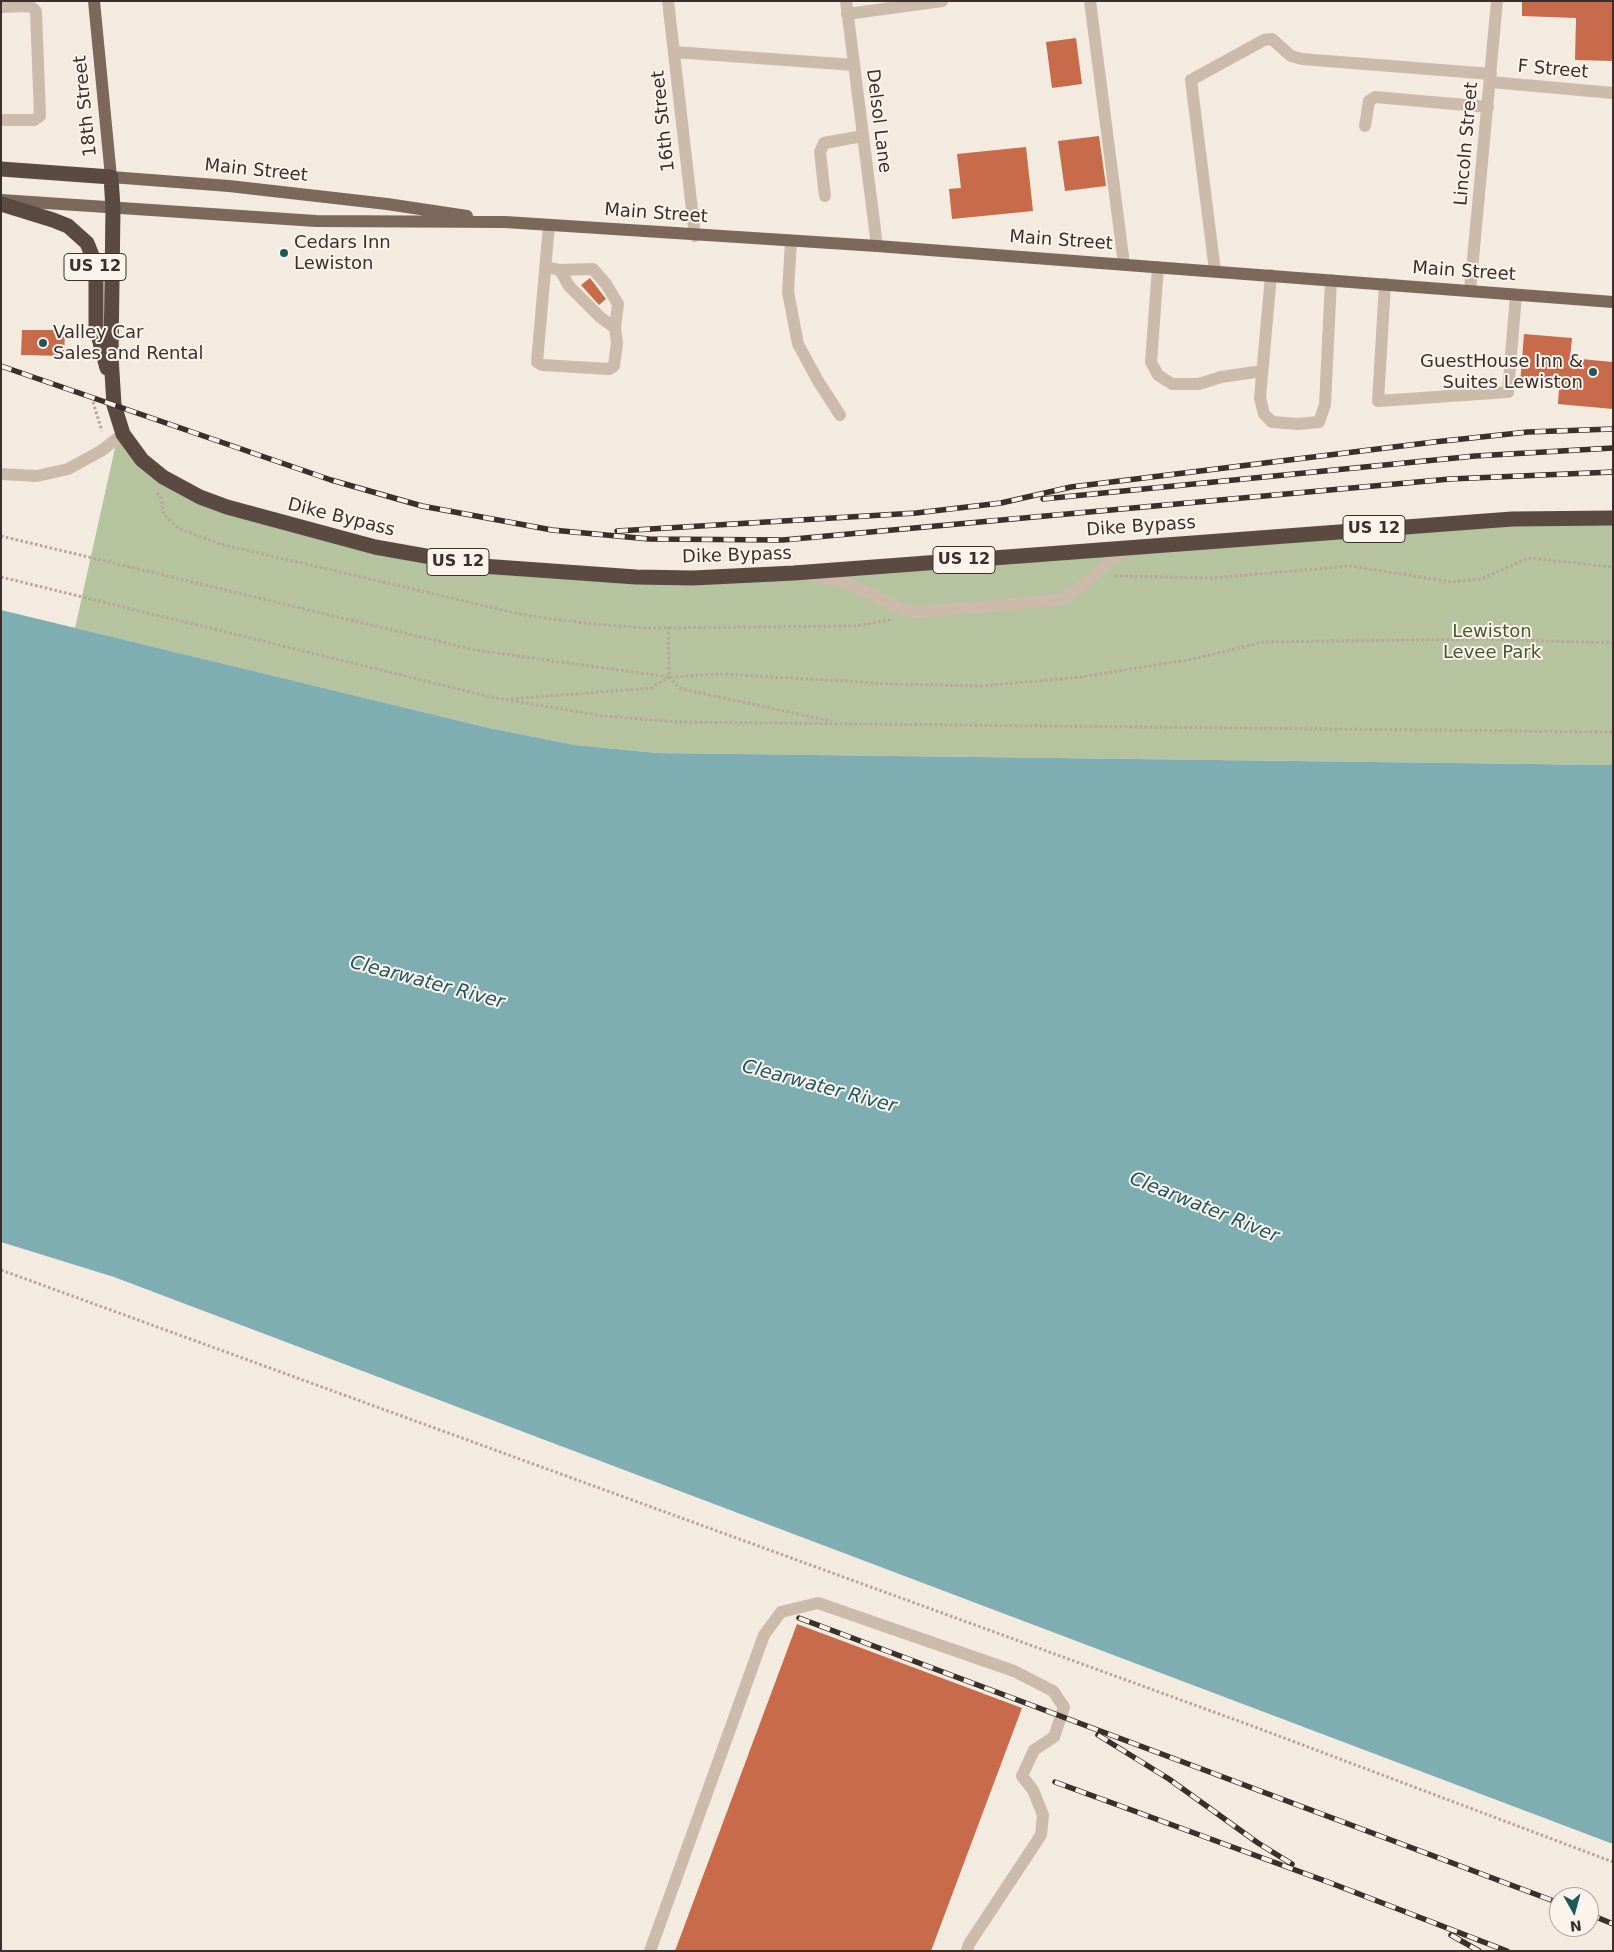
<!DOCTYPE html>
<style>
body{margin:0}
#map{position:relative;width:1614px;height:1952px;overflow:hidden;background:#f3eae0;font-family:"DejaVu Sans",sans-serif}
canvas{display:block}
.frame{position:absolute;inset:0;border:2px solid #3a2f2a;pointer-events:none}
.north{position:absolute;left:1549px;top:1887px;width:50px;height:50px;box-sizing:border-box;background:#fbf4ed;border:1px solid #aea59f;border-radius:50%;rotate:173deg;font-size:14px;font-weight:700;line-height:20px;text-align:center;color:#3a2f2a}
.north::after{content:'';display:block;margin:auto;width:18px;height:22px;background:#1f575c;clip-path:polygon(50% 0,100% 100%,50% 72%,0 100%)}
</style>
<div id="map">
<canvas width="1614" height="1952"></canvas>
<div class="frame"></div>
<div class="north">N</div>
</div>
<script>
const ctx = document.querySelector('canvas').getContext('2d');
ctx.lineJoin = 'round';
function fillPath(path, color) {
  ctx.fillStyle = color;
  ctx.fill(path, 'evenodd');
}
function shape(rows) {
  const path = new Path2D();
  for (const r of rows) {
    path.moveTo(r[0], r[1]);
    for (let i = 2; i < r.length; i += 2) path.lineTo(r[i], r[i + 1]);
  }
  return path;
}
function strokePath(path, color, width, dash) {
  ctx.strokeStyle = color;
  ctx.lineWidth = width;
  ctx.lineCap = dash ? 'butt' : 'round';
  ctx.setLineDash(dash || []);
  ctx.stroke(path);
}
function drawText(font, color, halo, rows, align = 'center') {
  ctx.font = font + ' "DejaVu Sans",sans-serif';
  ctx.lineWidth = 4;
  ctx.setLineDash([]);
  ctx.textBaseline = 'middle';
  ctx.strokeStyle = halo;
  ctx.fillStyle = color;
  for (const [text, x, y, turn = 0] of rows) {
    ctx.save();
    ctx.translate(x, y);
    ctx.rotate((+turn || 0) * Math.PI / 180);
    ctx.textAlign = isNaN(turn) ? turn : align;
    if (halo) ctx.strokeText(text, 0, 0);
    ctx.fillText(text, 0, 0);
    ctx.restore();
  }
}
const green = shape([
 [117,439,200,497,375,547,636,577,1613,518,1613,765,657,753,575,745,489,728,75,628]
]);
const water = shape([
 [1,610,489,728,575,745,657,753,1613,765,1613,1844,114,1277,1,1242]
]);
const building = shape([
 [1522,1,1613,1,1613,61,1575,60,1576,18,1522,16],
 [1076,38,1082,84,1052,88,1046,42],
 [1099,136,1106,186,1065,191,1058,141],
 [1026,147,1033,211,952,219,949,189,961,188,957,154],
 [590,278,606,299,599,305,581,285],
 [22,330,65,330,64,356,21,355],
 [1524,334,1572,338,1570,358,1613,362,1613,409,1558,404,1559,389,1520,385],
 [797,1624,1022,1708,931,1951,675,1951]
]);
const path = shape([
 [93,402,102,431],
 [157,493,161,498,164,515,180,529,220,544,524,615,592,624,646,628,855,626,890,620],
 [1,536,475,650,669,677,724,674,893,684,981,686,1081,677,1193,659,1264,642,1487,639,1613,643],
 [1115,576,1212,578,1351,566,1452,582,1481,579,1528,558,1613,567],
 [1,577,491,697,603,716,677,722,1613,732],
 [668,627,669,677,681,689,831,721],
 [511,699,651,688,669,677],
 [1,1270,1255,1727,1613,1862]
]);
const minor = shape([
 [668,1,695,236],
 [846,1,877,246],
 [898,1,898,7,942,1],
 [1090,1,1124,264],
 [1,7,30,6,36,11,40,116,34,120,1,120],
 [847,14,898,7],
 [674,52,854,65],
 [1491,82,1613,93],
 [1365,126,1369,101,1375,97,1488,107],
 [825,196,820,152,824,143,863,136],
 [791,241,788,292,798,344,818,381,840,415],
 [546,267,560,270,593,269,606,284,618,304,615,328,617,343,614,366,609,369,542,365,537,362,549,225],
 [1158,267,1151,362,1158,375,1172,384,1199,384,1221,377,1262,371],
 [560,270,569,286,600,317,615,328],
 [1215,271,1191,80,1264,40,1272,39,1291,56,1302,59,1491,74],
 [1271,275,1260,398,1264,414,1272,422,1298,424,1319,422,1325,405,1331,280],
 [1385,284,1378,401,1508,392,1516,295],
 [1470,291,1497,1],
 [1,474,37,476,68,469,101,451,123,434],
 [811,575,841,581,870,593,902,610,919,612,1060,600,1074,592,1116,556,1130,548],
 [650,1951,764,1635,781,1612,818,1603,1014,1671,1053,1691,1064,1707,1054,1737,1034,1750,1022,1776,1033,1790,1043,1815,1041,1835,969,1944,967,1951]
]);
const major = shape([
 [94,1,111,177,229,186,387,204,467,216],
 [1,200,316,221,505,222,877,246,1613,302]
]);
const highway = shape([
 [1,169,111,177,113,208,111,356,114,405,123,434,142,460,163,477,200,497,227,507,375,547,482,566,636,577,693,578,794,573,1512,519,1613,518],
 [1,204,53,220,68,226,87,243,93,258,96,274,96,327,107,368]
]);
const rail = shape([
 [1,366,331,480,422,506,552,530,649,539,783,540,1450,479,1613,472],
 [1043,499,1475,456,1613,448],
 [617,531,916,513,1001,503,1071,487,1434,442,1528,432,1613,429],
 [799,1618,1559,1903],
 [1098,1735,1169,1779,1258,1843,1292,1864],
 [1055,1782,1328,1882,1507,1951],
 [1589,1914,1613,1924],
 [1451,1935,1479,1951]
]);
const markers = [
 [284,253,5,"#1f575c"],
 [43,343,5,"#1f575c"],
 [1593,372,5,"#1f575c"]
];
const shields = [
 [95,267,62],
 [1374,529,62],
 [964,560,62],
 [458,562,62]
];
const shieldNames = [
 ["US 12",95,267],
 ["US 12",1374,529],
 ["US 12",964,560],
 ["US 12",458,562]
];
const streetNames = [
 ["F Street",1553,70,5],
 ["18th Street",86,106,-96],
 ["16th Street",664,121,-96],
 ["Delsol Lane",878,121,83],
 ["Lincoln Street",1467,144,-85],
 ["Main Street",256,171,6],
 ["Main Street",656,214,4],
 ["Main Street",1061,241,4],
 ["Main Street",1464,272,4],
 ["Dike Bypass",341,518,14],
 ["Dike Bypass",1141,527,-4],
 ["Dike Bypass",737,556,-2]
];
const poiNames = [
 ["Cedars Inn",294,243],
 ["Lewiston",294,264],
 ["Valley Car",53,333],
 ["Sales and Rental",53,354],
 ["GuestHouse Inn &",1583,362,"right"],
 ["Suites Lewiston",1583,383,"right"]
];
const parkNames = [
 ["Lewiston",1492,632],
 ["Levee Park",1492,653]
];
const waterNames = [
 ["Clearwater River",427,983,15],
 ["Clearwater River",819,1087,15],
 ["Clearwater River",1204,1208,22]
];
fillPath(green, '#b6c39f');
fillPath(water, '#7eaeb1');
fillPath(building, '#c76b4b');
strokePath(path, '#b8a595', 3, [2.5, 2.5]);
strokePath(minor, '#ccbbab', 12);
strokePath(major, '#7c675b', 12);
strokePath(highway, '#5b4a41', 15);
strokePath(rail, '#3a2f2a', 5.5);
strokePath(rail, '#fbf4ed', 4, [11]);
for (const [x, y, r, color] of markers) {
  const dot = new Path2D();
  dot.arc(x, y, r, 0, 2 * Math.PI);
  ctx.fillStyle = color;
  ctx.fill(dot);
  strokePath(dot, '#fbf4ed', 2);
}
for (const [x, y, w] of shields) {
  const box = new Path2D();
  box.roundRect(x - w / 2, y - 13.5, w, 27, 4);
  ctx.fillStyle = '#fbf4ed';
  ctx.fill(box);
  strokePath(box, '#3a2f2a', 1);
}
drawText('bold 16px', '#3a2f2a', null, shieldNames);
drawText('18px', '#3a2f2a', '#fbf4ed', streetNames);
drawText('18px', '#3a2f2a', '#fbf4ed', poiNames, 'left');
drawText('18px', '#48582e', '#fbf4ed', parkNames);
drawText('italic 19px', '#1f575c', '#fbf4ed', waterNames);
</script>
